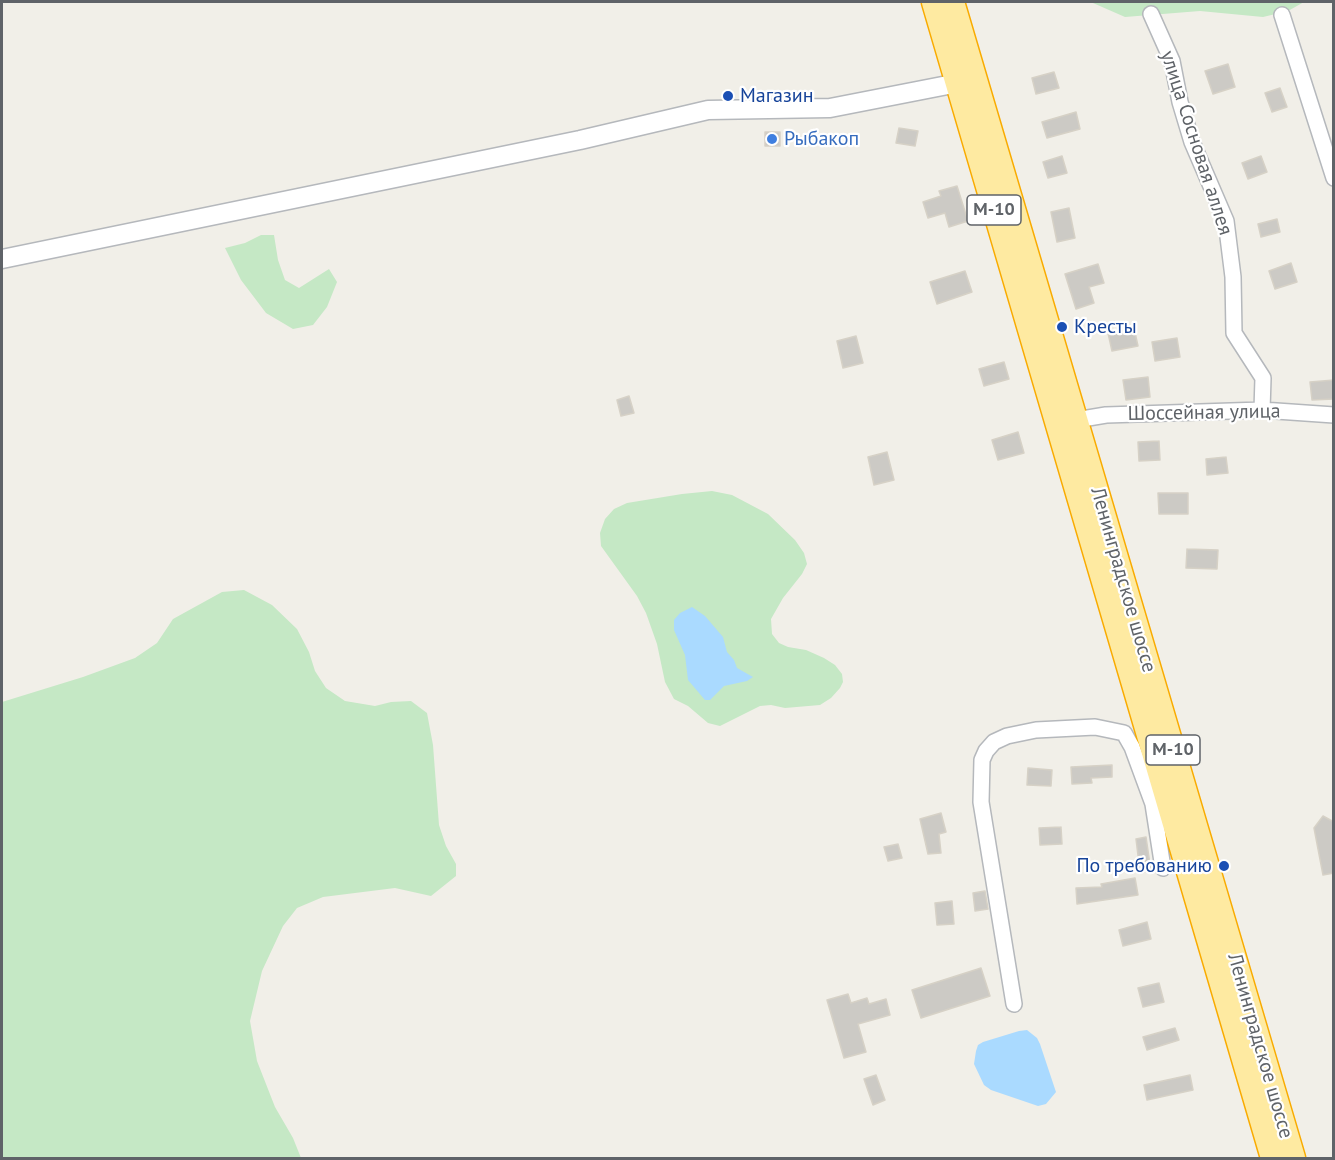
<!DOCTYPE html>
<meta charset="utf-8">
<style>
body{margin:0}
#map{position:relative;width:1335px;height:1160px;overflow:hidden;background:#f1efe8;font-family:"PT Sans",sans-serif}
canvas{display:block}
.frame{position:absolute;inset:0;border:3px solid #5f6368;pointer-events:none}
</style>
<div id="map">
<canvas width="1335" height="1160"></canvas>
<div class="frame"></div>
</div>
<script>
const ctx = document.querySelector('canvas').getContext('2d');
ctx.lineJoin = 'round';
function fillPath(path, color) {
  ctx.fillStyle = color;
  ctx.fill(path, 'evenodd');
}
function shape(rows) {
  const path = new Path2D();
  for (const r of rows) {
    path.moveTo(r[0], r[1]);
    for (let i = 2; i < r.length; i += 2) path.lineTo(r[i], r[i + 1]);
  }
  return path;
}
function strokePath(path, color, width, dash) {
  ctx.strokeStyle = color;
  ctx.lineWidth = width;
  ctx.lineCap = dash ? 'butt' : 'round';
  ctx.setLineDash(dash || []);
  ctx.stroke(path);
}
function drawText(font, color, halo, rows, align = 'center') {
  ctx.font = font + ' "PT Sans",sans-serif';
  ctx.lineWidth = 4.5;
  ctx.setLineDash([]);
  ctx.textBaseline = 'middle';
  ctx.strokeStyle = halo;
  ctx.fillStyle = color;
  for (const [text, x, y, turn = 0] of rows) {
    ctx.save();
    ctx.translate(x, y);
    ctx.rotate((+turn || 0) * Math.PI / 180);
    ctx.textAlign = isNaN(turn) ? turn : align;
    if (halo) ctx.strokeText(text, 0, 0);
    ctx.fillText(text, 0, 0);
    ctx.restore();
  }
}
const green = shape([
 [1093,2,1304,2,1288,11,1263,17,1200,11,1125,17,1093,3],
 [261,235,274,235,278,260,285,280,299,288,329,269,337,282,327,307,313,325,293,329,266,313,241,280,225,248,245,243],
 [712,491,732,495,768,514,795,540,804,553,807,564,802,574,783,598,771,619,772,634,779,643,788,647,806,650,824,658,835,665,842,674,843,682,840,688,831,698,820,705,785,708,771,705,760,706,720,726,708,723,688,706,674,699,665,682,657,644,646,613,637,596,601,546,600,533,605,519,614,509,627,503,682,494],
 [244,590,272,605,297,629,309,652,315,671,326,688,345,701,375,706,391,702,411,701,427,713,433,745,439,825,446,846,456,864,456,876,431,896,395,888,323,897,297,908,283,926,262,971,250,1021,257,1061,275,1107,293,1138,301,1158,2,1158,2,702,83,677,135,658,157,643,173,619,222,592]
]);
const water = shape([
 [692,607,705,616,723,637,727,652,734,660,737,668,753,677,747,681,724,686,710,700,705,700,688,680,685,655,674,630,674,620,680,613],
 [1027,1030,1037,1038,1040,1044,1056,1092,1046,1104,1038,1106,991,1090,984,1085,974,1064,976,1051,978,1045,983,1042,1019,1031]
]);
const building = shape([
 [1228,64,1235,87,1213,94,1205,71,1228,64],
 [1054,72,1059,88,1036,94,1032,78,1054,72],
 [1280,88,1287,107,1272,112,1265,93,1280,88],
 [1076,112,1080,129,1047,138,1042,122,1076,112],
 [899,128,918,131,915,146,896,143,899,128],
 [765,132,780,132,780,146,765,146,765,132],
 [1062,156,1067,173,1048,178,1043,162,1062,156],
 [1261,156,1267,172,1248,179,1242,163,1261,156],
 [957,186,968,221,949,227,945,213,928,218,923,202,941,196,939,191,957,186],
 [1069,208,1075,238,1057,242,1051,212,1069,208],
 [1277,219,1280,232,1261,237,1258,224,1277,219],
 [1291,263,1297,282,1275,289,1269,271,1291,263],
 [1098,264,1104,283,1089,287,1094,303,1076,309,1065,274,1098,264],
 [965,271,972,292,937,304,930,282,965,271],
 [1134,328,1138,346,1112,351,1108,333,1134,328],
 [856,336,863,363,843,368,837,341,856,336],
 [1177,338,1180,357,1155,361,1152,342,1177,338],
 [1004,362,1009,379,984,386,979,369,1004,362],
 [1148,377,1150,397,1126,400,1123,380,1148,377],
 [1334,380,1334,399,1312,400,1310,382,1334,380],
 [629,396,634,413,621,416,617,400,629,396],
 [1018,432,1024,453,998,460,992,440,1018,432],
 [1159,441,1160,460,1139,461,1138,442,1159,441],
 [887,452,894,480,874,485,868,457,887,452],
 [1226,457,1228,473,1207,475,1206,459,1226,457],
 [1158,493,1188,493,1188,514,1159,514,1158,493],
 [1187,549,1218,550,1217,569,1186,568,1187,549],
 [1112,765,1112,777,1091,778,1092,783,1072,784,1071,767,1112,765],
 [1028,768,1052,770,1051,786,1027,785,1028,768],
 [941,813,946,832,939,834,941,853,928,854,920,819,941,813],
 [1323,816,1334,822,1334,873,1323,875,1314,828,1323,816],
 [1061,827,1062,844,1040,845,1039,828,1061,827],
 [1146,837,1151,871,1140,872,1136,839,1146,837],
 [898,844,902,858,888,861,884,847,898,844],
 [1135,878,1138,895,1077,904,1076,888,1102,887,1101,884,1135,878],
 [985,891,988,909,975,911,973,893,985,891],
 [952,901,954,924,937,925,935,903,952,901],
 [1147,922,1151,939,1123,946,1119,930,1147,922],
 [981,968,990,996,921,1018,912,990,981,968],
 [1159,983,1164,1002,1143,1007,1138,988,1159,983],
 [848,994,851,1003,867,998,869,1004,886,999,890,1015,858,1024,866,1052,844,1058,827,1000,848,994],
 [1175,1028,1179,1040,1147,1050,1143,1037,1175,1028],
 [876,1075,885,1100,873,1105,864,1079,876,1075],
 [1190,1075,1193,1090,1147,1100,1144,1085,1190,1075]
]);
const minor = shape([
 [1151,14,1172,61,1180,102,1192,142,1226,221,1233,277,1234,333,1263,378,1262,410],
 [1282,15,1334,178],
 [1076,420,1106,415,1262,410,1334,415],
 [1014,1004,981,802,982,760,986,751,994,742,1007,736,1036,730,1095,727,1124,733,1132,747,1153,804,1163,868]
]);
const tertiary = shape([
 [2,259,580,140,708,110,830,108,958,83]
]);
const trunk = shape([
 [934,2,1273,1158],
 [952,2,1293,1158]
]);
const markers = [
 [728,96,6,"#1a4fb4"],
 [772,139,6,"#3f7fe0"],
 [1062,327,6,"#1a4fb4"],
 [1224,866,6,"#1a4fb4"]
];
const shields = [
 [994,210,54],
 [1173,750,54]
];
const shieldNames = [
 ["М-10",994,210],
 ["М-10",1173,750]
];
const transitNames = [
 ["Магазин",740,96],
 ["Кресты",1074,327],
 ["По требованию",1212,866,"right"]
];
const shopNames = [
 ["Рыбакоп",784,139]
];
const streetNames = [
 ["улица Сосновая аллея",1196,143,72],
 ["Шоссейная улица",1204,413,-1],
 ["Ленинградское шоссе",1123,580,74],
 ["Ленинградское шоссе",1260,1046,74]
];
fillPath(green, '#c5e8c5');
fillPath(water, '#aadaff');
fillPath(building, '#cccac5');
strokePath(building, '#d6d1c6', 1.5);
strokePath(minor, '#b5b8bc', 18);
strokePath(tertiary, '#b5b8bc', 21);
strokePath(trunk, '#f9ab00', 27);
strokePath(minor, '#fff', 15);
strokePath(tertiary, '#fff', 18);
strokePath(trunk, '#feeaa1', 24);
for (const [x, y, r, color] of markers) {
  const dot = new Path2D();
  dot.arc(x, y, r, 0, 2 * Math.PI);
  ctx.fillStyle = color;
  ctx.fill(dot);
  strokePath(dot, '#fff', 2);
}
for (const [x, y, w] of shields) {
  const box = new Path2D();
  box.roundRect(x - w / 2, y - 15, w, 30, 4.5);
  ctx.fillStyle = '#fff';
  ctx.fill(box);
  strokePath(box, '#5f6368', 1.5);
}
drawText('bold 18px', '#5f6368', null, shieldNames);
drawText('20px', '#164399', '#fff', transitNames, 'left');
drawText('20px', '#366cbe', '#fff', shopNames, 'left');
drawText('20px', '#5f6368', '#fff', streetNames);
</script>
